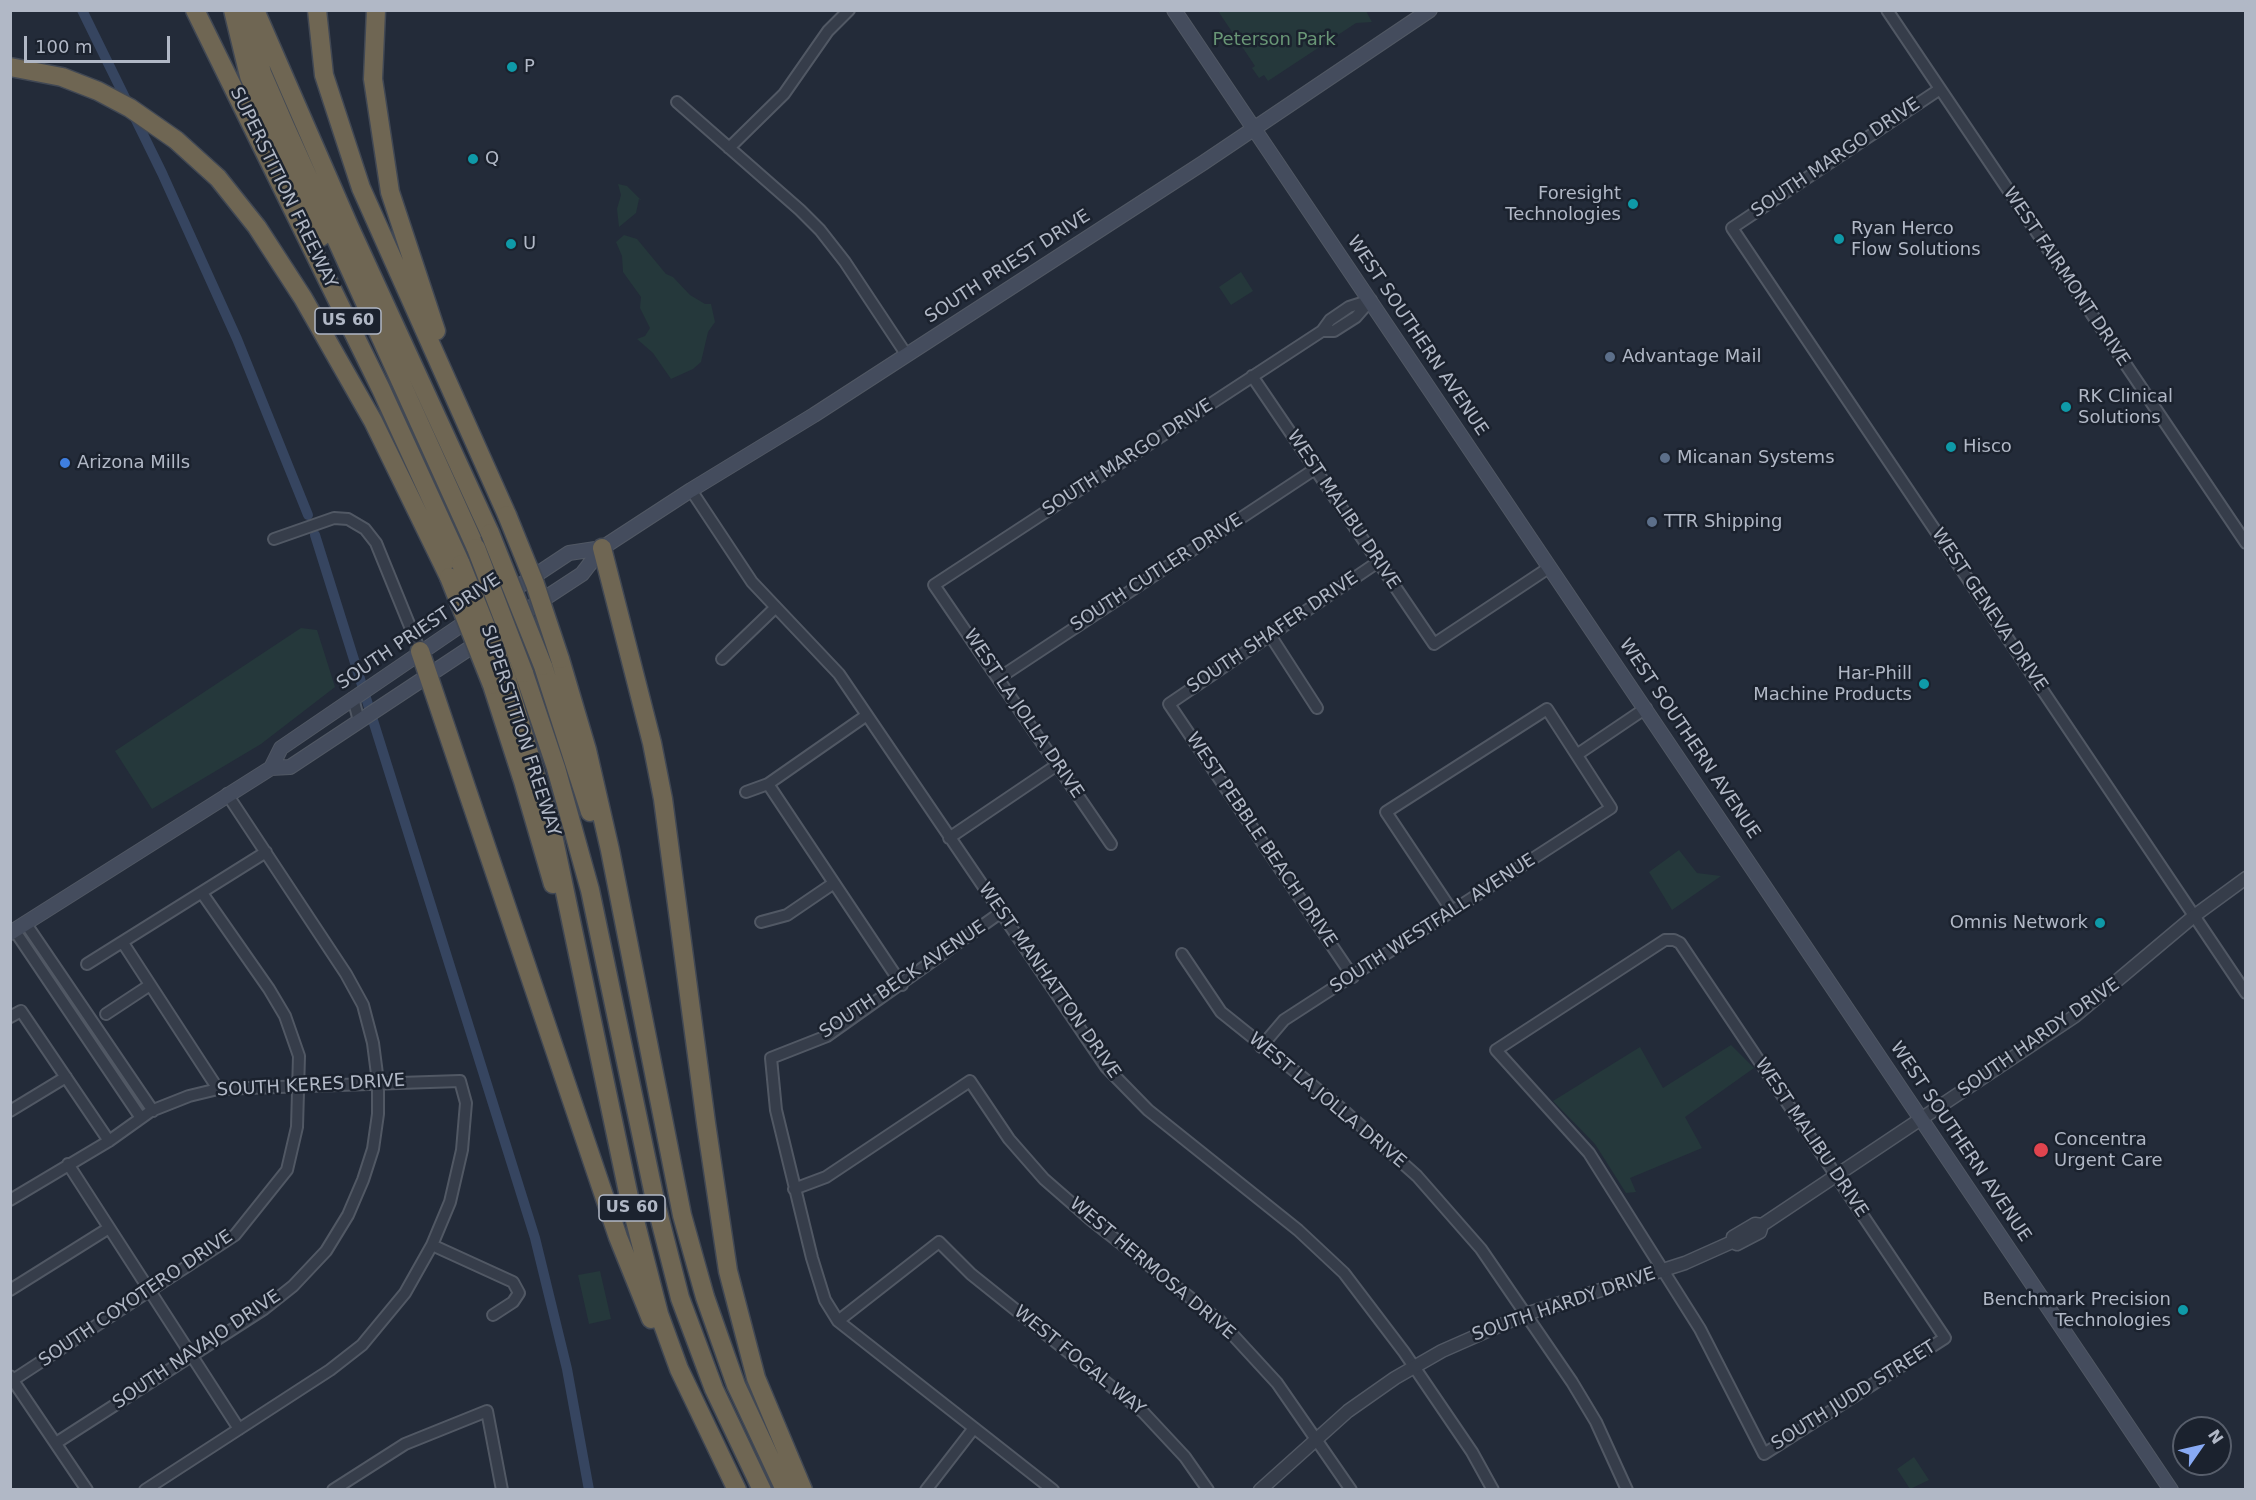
<!DOCTYPE html>
<style>
body{margin:0}
#map{position:relative;width:2256px;height:1500px;overflow:hidden;background:#232b39;font-family:"DejaVu Sans",sans-serif}
canvas{display:block}
.frame{position:absolute;inset:0;border:12px solid #b1b8c6;pointer-events:none}
.north{position:absolute;left:2172px;top:1416px;width:60px;height:60px;box-sizing:border-box;background:#1b222e;border:2px solid #575e6b;border-radius:50%;rotate:56deg;font-size:16px;font-weight:700;line-height:24px;text-align:center;color:#b1b8c6}
.north::after{content:'';display:block;margin:auto;width:21px;height:27px;background:#88aaf4;clip-path:polygon(50% 0,100% 100%,50% 72%,0 100%)}
.scale{position:absolute;left:24px;top:36px;width:146px;height:27px;box-sizing:border-box;border:3px solid #b1b8c6;border-top:0;padding-left:8px;font-size:18px;line-height:21px;white-space:nowrap;color:#b1b8c6;-webkit-text-stroke:4px #1b222e;paint-order:stroke}
</style>
<div id="map">
<canvas width="2256" height="1500"></canvas>
<div class="frame"></div>
<div class="north">N</div>
<div class="scale">100 m</div>
</div>
<script>
const ctx = document.querySelector('canvas').getContext('2d');
ctx.lineJoin = 'round';
function fillPath(path, color) {
  ctx.fillStyle = color;
  ctx.fill(path, 'evenodd');
}
function shape(rows) {
  const path = new Path2D();
  for (const r of rows) {
    path.moveTo(r[0], r[1]);
    for (let i = 2; i < r.length; i += 2) path.lineTo(r[i], r[i + 1]);
  }
  return path;
}
function strokePath(path, color, width, dash) {
  ctx.strokeStyle = color;
  ctx.lineWidth = width;
  ctx.lineCap = dash ? 'butt' : 'round';
  ctx.setLineDash(dash || []);
  ctx.stroke(path);
}
function drawText(font, color, halo, rows, align = 'center') {
  ctx.font = font + ' "DejaVu Sans",sans-serif';
  ctx.lineWidth = 5;
  ctx.setLineDash([]);
  ctx.textBaseline = 'middle';
  ctx.strokeStyle = halo;
  ctx.fillStyle = color;
  for (const [text, x, y, turn = 0] of rows) {
    ctx.save();
    ctx.translate(x, y);
    ctx.rotate((+turn || 0) * Math.PI / 180);
    ctx.textAlign = isNaN(turn) ? turn : align;
    if (halo) ctx.strokeText(text, 0, 0);
    ctx.fillText(text, 0, 0);
    ctx.restore();
  }
}
const green = shape([
 [1218,11,1366,11,1372,22,1356,23,1268,81,1264,75,1259,78,1252,68,1255,66],
 [618,184,627,186,642,201,639,199,636,213,619,227,617,209,621,195],
 [624,235,637,239,666,274,673,277,690,295,705,304,711,304,715,322,708,332,701,362,693,369,671,379,653,353,637,339,645,336,650,328,640,308,641,297,623,272,622,256,616,242],
 [1241,272,1253,291,1231,305,1219,287],
 [301,628,317,630,335,687,261,744,152,809,115,751],
 [1679,850,1697,873,1721,876,1672,910,1649,872],
 [1731,1045,1754,1068,1685,1117,1702,1148,1630,1178,1636,1192,1626,1193,1595,1144,1553,1101,1640,1047,1663,1088],
 [600,1271,611,1319,589,1324,578,1275],
 [1914,1457,1929,1480,1910,1489,1897,1469]
]);
const canal = shape([
 [82,10,162,173,237,339,308,515],
 [315,535,535,1238,567,1369,589,1490]
]);
const minor = shape([
 [1887,10,2246,543],
 [1940,89,1732,228,2246,993],
 [677,102,800,210,820,230,845,262,906,354],
 [729,148,784,94,828,31,849,10],
 [1322,331,1334,331,1356,317,1370,301],
 [1252,376,1434,644,1550,567],
 [691,490,752,582,839,674,1106,1067,1148,1110,1298,1230,1344,1273,1404,1352,1472,1452,1493,1490],
 [274,539,334,518,348,519,365,529,376,543,420,651],
 [1270,635,1317,708],
 [722,659,775,608],
 [999,678,1315,469],
 [353,698,359,721],
 [1578,754,1646,708],
 [768,784,902,985],
 [746,792,768,784,867,715],
 [949,838,1057,765],
 [1111,844,934,585,1322,331,1330,320,1349,307,1371,300],
 [1000,913,827,1036,771,1058,776,1110,812,1258,825,1300,838,1321,1053,1490],
 [761,922,787,915,834,883],
 [26,924,153,1111],
 [15,931,141,1118],
 [1665,940,1674,940,1680,943,1945,1338,1764,1454,1700,1329,1589,1153,1496,1050,1665,940],
 [123,943,218,1089],
 [1182,954,1221,1012,1342,1109,1417,1176,1481,1249,1572,1382,1596,1422,1627,1490],
 [87,964,266,852],
 [1353,977,1169,704,1378,562],
 [106,1014,150,985],
 [10,1017,21,1011,109,1141],
 [1261,1047,1284,1020,1611,808,1547,709,1386,812,1452,911],
 [10,1111,66,1077],
 [68,1164,239,1429],
 [794,1189,826,1177,970,1081,1009,1139,1044,1179,1091,1220,1220,1321,1277,1383,1351,1490],
 [10,1200,109,1141,151,1111,189,1096,218,1089,460,1081,466,1103,462,1150,450,1202,432,1245,405,1293,362,1345,330,1370,145,1490],
 [432,1245,513,1282,519,1293,513,1302,493,1315],
 [10,1290,109,1228],
 [838,1321,939,1242,971,1274,1143,1412,1185,1457,1208,1490],
 [10,1376,87,1490],
 [13,1380,235,1235,287,1170,297,1127,299,1056,285,1016,269,989,202,893],
 [56,1443,264,1309,293,1286,326,1251,348,1215,363,1180,373,1149,378,1114,378,1082,373,1043,363,1005,346,974,227,794],
 [333,1490,405,1444,487,1411,502,1490],
 [926,1490,974,1428]
]);
const tertiary = shape([
 [1732,1242,1733,1237,1755,1224,1762,1225],
 [1260,1490,1348,1411,1395,1378,1442,1351,1526,1314,1685,1263,1732,1242,1737,1244,1760,1232,1762,1225,2075,1016,2194,916,2246,878]
]);
const secondary = shape([
 [1174,10,2171,1490],
 [489,606,569,553,602,548],
 [498,629,582,574,602,548,691,490,814,415,1203,163,1430,10],
 [271,768,281,748,473,617],
 [10,933,271,768,290,767,482,640]
]);
const motorway = shape([
 [195,10,381,389,461,564],
 [233,10,249,76,321,237],
 [246,10,262,73,285,126,476,548],
 [255,10,349,226,490,533],
 [317,10,324,75,361,188,507,515],
 [376,10,373,79,390,192,436,331],
 [10,67,62,77,98,91,130,108,176,140,218,178,257,227,303,298,373,421,449,577],
 [602,548,652,743,663,799,706,1123,728,1271,756,1378,803,1490],
 [420,651,618,1237,651,1319],
 [560,659,587,750,610,850,682,1215,705,1297,736,1385,785,1490],
 [543,666,590,812],
 [524,673,556,768,590,890,655,1200,680,1298,714,1389,762,1490],
 [507,679,552,830,629,1197,659,1314,679,1369,737,1490],
 [492,685,523,781,553,884]
]);
const motorwayBridge = shape([
 [507,515,535,584,560,659],
 [490,533,543,666],
 [476,548,524,673],
 [461,564,507,679],
 [449,577,492,685]
]);
const markers = [
 [512,67,6,"#0f9aa8"],
 [473,159,6,"#0f9aa8"],
 [1633,204,6,"#0f9aa8"],
 [1839,239,6,"#0f9aa8"],
 [511,244,6,"#0f9aa8"],
 [1610,357,6,"#5c6f8a"],
 [2066,407,6,"#0f9aa8"],
 [1951,447,6,"#0f9aa8"],
 [1665,458,6,"#5c6f8a"],
 [65,463,6,"#3f7fe0"],
 [1652,522,6,"#5c6f8a"],
 [1924,684,6,"#0f9aa8"],
 [2100,923,6,"#0f9aa8"],
 [2041,1150,8,"#e0444e"],
 [2183,1310,6,"#0f9aa8"]
];
const shields = [
 [348,321,66],
 [632,1208,66]
];
const shieldNames = [
 ["US 60",348,321],
 ["US 60",632,1208]
];
const parkNames = [
 ["Peterson Park",1274,40]
];
const poiNames = [
 ["P",524,67],
 ["Q",485,159],
 ["Foresight",1621,194,"right"],
 ["Technologies",1621,215,"right"],
 ["Ryan Herco",1851,229],
 ["Flow Solutions",1851,250],
 ["U",523,244],
 ["Advantage Mail",1622,357],
 ["RK Clinical",2078,397],
 ["Solutions",2078,418],
 ["Hisco",1963,447],
 ["Micanan Systems",1677,458],
 ["Arizona Mills",77,463],
 ["TTR Shipping",1664,522],
 ["Har-Phill",1912,674,"right"],
 ["Machine Products",1912,695,"right"],
 ["Omnis Network",2088,923,"right"],
 ["Concentra",2054,1140],
 ["Urgent Care",2054,1161],
 ["Benchmark Precision",2171,1300,"right"],
 ["Technologies",2171,1321,"right"]
];
const streetNames = [
 ["SOUTH MARGO DRIVE",1836,158,-34],
 ["SUPERSTITION FREEWAY",283,188,64],
 ["SOUTH PRIEST DRIVE",1008,267,-33],
 ["WEST FAIRMONT DRIVE",2066,277,56],
 ["WEST SOUTHERN AVENUE",1417,336,56],
 ["SOUTH MARGO DRIVE",1128,458,-33],
 ["WEST MALIBU DRIVE",1343,510,56],
 ["SOUTH CUTLER DRIVE",1157,573,-33],
 ["WEST GENEVA DRIVE",1989,610,56],
 ["SOUTH PRIEST DRIVE",419,632,-34],
 ["SOUTH SHAFER DRIVE",1273,633,-34],
 ["WEST LA JOLLA DRIVE",1023,714,56],
 ["SUPERSTITION FREEWAY",520,731,72],
 ["WEST SOUTHERN AVENUE",1689,739,56],
 ["WEST PEBBLE BEACH DRIVE",1261,840,56],
 ["SOUTH WESTFALL AVENUE",1433,924,-33],
 ["SOUTH BECK AVENUE",903,980,-34],
 ["WEST MANHATTON DRIVE",1049,981,55],
 ["SOUTH HARDY DRIVE",2039,1038,-35],
 ["SOUTH KERES DRIVE",311,1086,-3],
 ["WEST LA JOLLA DRIVE",1327,1101,40],
 ["WEST MALIBU DRIVE",1811,1138,56],
 ["WEST SOUTHERN AVENUE",1960,1142,56],
 ["WEST HERMOSA DRIVE",1152,1269,40],
 ["SOUTH COYOTERO DRIVE",136,1299,-34],
 ["SOUTH HARDY DRIVE",1564,1305,-19],
 ["SOUTH NAVAJO DRIVE",197,1350,-34],
 ["WEST FOGAL WAY",1079,1361,39],
 ["SOUTH JUDD STREET",1854,1396,-32]
];
fillPath(green, '#25383b');
strokePath(canal, '#364560', 10);
strokePath(minor, '#515864', 14);
strokePath(tertiary, '#515864', 15);
strokePath(secondary, '#515864', 16);
strokePath(motorway, '#414854', 21);
strokePath(minor, '#363d4a', 10);
strokePath(tertiary, '#363d4a', 12);
strokePath(secondary, '#444c5d', 14);
strokePath(motorway, '#6f6653', 18);
strokePath(motorwayBridge, '#414854', 21, []);
strokePath(motorwayBridge, '#6f6653', 18);
for (const [x, y, r, color] of markers) {
  const dot = new Path2D();
  dot.arc(x, y, r, 0, 2 * Math.PI);
  ctx.fillStyle = color;
  ctx.fill(dot);
  strokePath(dot, '#1b222e', 2);
}
for (const [x, y, w] of shields) {
  const box = new Path2D();
  box.roundRect(x - w / 2, y - 13, w, 26, 4.5);
  ctx.fillStyle = '#1b222e';
  ctx.fill(box);
  strokePath(box, '#b1b8c6', 1.5);
}
drawText('bold 16px', '#b1b8c6', null, shieldNames);
drawText('18px', '#699676', '#1b222e', parkNames);
drawText('18px', '#b1b8c6', '#1b222e', poiNames, 'left');
drawText('18px', '#b1b8c6', '#1b222e', streetNames);
</script>
